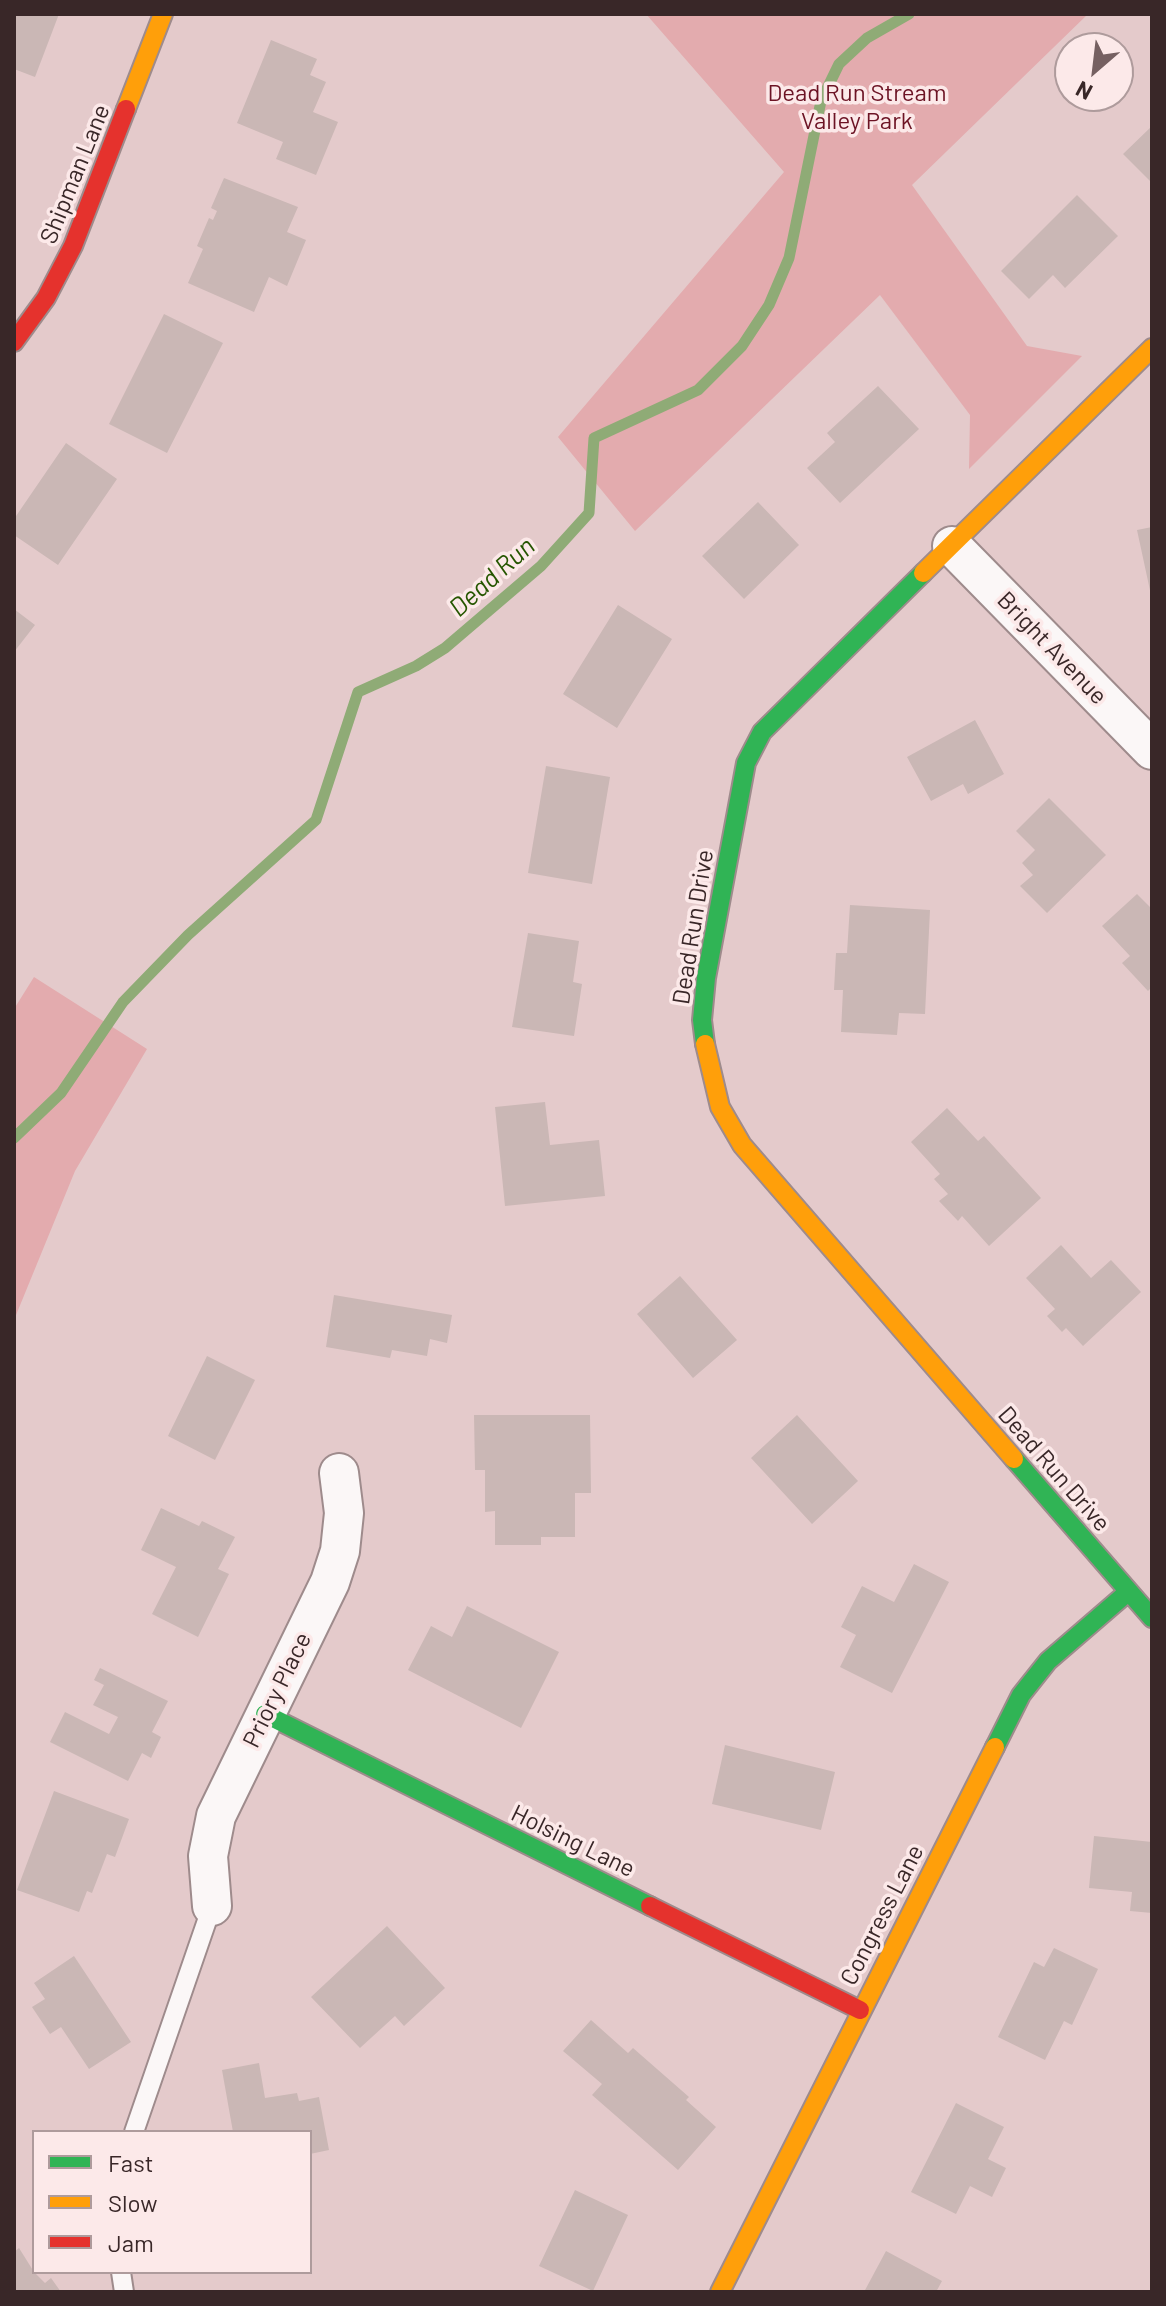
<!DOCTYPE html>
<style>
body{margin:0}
#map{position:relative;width:1166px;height:2306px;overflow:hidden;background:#e4cacb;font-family:Barlow,sans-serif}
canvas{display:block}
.frame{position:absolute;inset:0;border:16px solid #392728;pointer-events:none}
.legend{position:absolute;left:32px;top:2130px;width:280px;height:144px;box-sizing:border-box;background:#fce9e9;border:2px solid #ae9b9c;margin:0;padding:10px 14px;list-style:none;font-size:24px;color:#392728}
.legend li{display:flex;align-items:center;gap:16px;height:40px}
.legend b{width:40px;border:2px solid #ae9b9c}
.north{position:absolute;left:1054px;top:32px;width:80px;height:80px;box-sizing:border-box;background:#fce9e9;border:2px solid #ae9b9c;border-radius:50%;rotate:208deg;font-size:22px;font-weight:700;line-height:32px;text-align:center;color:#392728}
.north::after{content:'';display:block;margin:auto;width:28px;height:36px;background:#756061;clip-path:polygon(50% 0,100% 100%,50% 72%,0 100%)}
</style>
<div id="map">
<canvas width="1166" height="2306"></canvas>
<div class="frame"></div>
<ul class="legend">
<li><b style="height:10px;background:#30b455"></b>Fast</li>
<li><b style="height:10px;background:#ff9f0a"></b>Slow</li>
<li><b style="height:10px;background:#e5322d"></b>Jam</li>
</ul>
<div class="north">N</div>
</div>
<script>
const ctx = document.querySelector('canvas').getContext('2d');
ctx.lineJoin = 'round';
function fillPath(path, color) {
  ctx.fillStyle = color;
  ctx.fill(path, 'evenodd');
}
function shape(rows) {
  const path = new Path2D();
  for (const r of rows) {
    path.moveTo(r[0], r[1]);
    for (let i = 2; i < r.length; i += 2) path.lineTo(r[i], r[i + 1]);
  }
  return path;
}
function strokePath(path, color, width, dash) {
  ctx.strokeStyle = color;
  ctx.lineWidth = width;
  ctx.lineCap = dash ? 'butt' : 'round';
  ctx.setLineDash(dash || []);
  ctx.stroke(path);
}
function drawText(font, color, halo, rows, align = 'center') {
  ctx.font = font + ' Barlow,sans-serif';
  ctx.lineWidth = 7;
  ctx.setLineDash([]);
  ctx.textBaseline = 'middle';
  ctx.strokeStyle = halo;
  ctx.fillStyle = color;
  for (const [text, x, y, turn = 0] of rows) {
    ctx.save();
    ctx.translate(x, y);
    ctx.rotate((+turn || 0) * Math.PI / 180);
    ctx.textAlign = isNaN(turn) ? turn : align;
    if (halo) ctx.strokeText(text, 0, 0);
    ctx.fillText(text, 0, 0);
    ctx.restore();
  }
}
const green = shape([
 [646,14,1088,14,912,185,1027,346,1082,356,969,469,970,415,880,295,635,531,558,437,784,172],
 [34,977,147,1049,75,1171,14,1320,14,1009]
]);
const stream = shape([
 [14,1138,61,1093,123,1002,188,935,316,820,358,692,416,666,445,648,541,566,589,513,594,438,698,390,742,346,769,305,789,258,821,101,839,64,867,38,909,14]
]);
const building = shape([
 [14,14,59,14,35,77,14,69],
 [271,40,317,59,310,75,326,82,313,112,338,122,316,175,276,159,283,142,237,123],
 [1152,126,1152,183,1123,154],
 [224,178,298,207,287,232,306,240,287,286,269,277,254,312,188,283,203,249,197,246,209,218,213,220,217,211,211,208],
 [1077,195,1118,236,1065,288,1053,275,1029,299,1001,271],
 [164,314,223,343,167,453,109,424],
 [878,386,919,429,840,503,807,468,835,442,827,433],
 [66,443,117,479,58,565,14,535,14,519],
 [758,502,799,545,744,599,702,556],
 [1152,527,1152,595,1151,595,1137,530],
 [618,605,672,639,617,728,563,694],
 [14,609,35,625,14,652],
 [975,720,1004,774,968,794,963,784,931,801,907,757],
 [546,766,610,777,592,884,528,873],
 [1049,798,1106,855,1047,913,1020,886,1033,875,1022,863,1035,850,1016,831],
 [1137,894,1152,909,1152,987,1148,991,1122,963,1130,956,1102,926],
 [850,905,930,910,925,1014,899,1013,897,1035,841,1032,843,990,834,990,836,953,847,953],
 [528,933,579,941,573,982,582,984,574,1036,512,1027],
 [545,1102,550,1145,599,1140,605,1196,505,1206,495,1107],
 [947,1108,978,1141,984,1136,1041,1198,989,1246,962,1216,958,1221,939,1201,948,1194,934,1179,940,1174,911,1142],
 [1061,1245,1091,1278,1111,1260,1141,1292,1083,1346,1066,1328,1062,1332,1047,1316,1055,1309,1026,1278],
 [680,1276,737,1340,693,1378,637,1314],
 [334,1295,452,1315,447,1343,430,1339,427,1356,392,1350,390,1358,326,1347],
 [207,1356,255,1380,215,1460,168,1436],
 [474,1415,590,1415,591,1493,575,1493,575,1537,541,1537,541,1545,495,1545,495,1511,485,1512,485,1470,475,1470],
 [797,1415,858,1481,812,1524,751,1458],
 [161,1508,199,1526,202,1521,235,1537,218,1569,229,1574,198,1637,152,1614,176,1567,141,1550],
 [914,1564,949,1582,892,1693,840,1667,856,1635,841,1627,862,1586,894,1602],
 [467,1606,559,1652,521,1728,408,1670,431,1626,452,1637],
 [100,1668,168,1701,152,1732,161,1737,151,1758,142,1753,128,1781,50,1742,65,1712,109,1734,118,1717,93,1705,104,1685,94,1680],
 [725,1745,835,1772,821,1830,712,1804],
 [54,1791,129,1819,115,1857,107,1854,92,1893,87,1891,79,1912,17,1890],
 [1094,1836,1152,1842,1152,1913,1130,1911,1132,1892,1089,1888],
 [387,1926,445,1988,404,2026,395,2016,360,2048,311,1997],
 [1054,1948,1098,1969,1072,2025,1064,2021,1045,2060,998,2037,1034,1962,1044,1967],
 [74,1956,131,2042,89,2069,61,2027,50,2034,32,2007,45,1999,34,1983],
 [591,2020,628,2053,633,2048,689,2097,686,2100,716,2127,678,2170,592,2095,602,2084,563,2051],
 [259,2063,265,2098,297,2093,299,2101,319,2097,329,2150,310,2154,310,2132,233,2132,222,2070],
 [956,2103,1004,2127,988,2159,1006,2168,992,2197,970,2186,956,2214,911,2192],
 [575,2190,628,2215,593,2291,539,2266],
 [19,2248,34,2272,45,2283,51,2278,61,2292,14,2292,14,2252],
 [886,2251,942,2281,936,2292,864,2292]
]);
const lane = shape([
 [134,2132,212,1906],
 [121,2272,124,2292]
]);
const street = shape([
 [952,546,1152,750],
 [212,1906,208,1856,216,1816,330,1582,340,1551,344,1513,339,1473]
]);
const fast = shape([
 [705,1044,702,1020,706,978,746,763,762,732,923,573],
 [1014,1459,1152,1618],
 [265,1714,650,1906],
 [995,1747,1021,1695,1048,1661,1128,1592]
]);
const slow = shape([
 [126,109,163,14],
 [923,573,1152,348],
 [705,1044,720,1107,742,1145,1014,1459],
 [720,2292,995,1747]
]);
const jam = shape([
 [14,342,46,298,73,246,126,109],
 [650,1906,860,2010]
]);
const parkNames = [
 ["Dead Run Stream",857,93],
 ["Valley Park",857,121]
];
const streetNames = [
 ["Shipman Lane",75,174,-68],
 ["Bright Avenue",1052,648,46],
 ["Dead Run Drive",693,927,-81],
 ["Dead Run Drive",1054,1469,49],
 ["Priory Place",277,1690,-64],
 ["Holsing Lane",573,1841,26],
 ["Congress Lane",882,1915,-63]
];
const waterNames = [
 ["Dead Run",492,577,-42]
];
fillPath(green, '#e3abae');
strokePath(stream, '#8fab76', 11);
fillPath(building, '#cab7b5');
strokePath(lane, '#9e8b8c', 22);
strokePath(street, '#9e8b8c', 42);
strokePath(fast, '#9e8b8c', 22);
strokePath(slow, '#9e8b8c', 22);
strokePath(jam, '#9e8b8c', 22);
strokePath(lane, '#fbf7f7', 18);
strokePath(street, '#fbf7f7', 38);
strokePath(fast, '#30b455', 18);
strokePath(slow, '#ff9f0a', 18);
strokePath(jam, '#e5322d', 18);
drawText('24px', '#6c1324', '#fce9e9', parkNames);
drawText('24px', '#392728', '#fce9e9', streetNames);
drawText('italic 26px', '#265600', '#fce9e9', waterNames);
</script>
